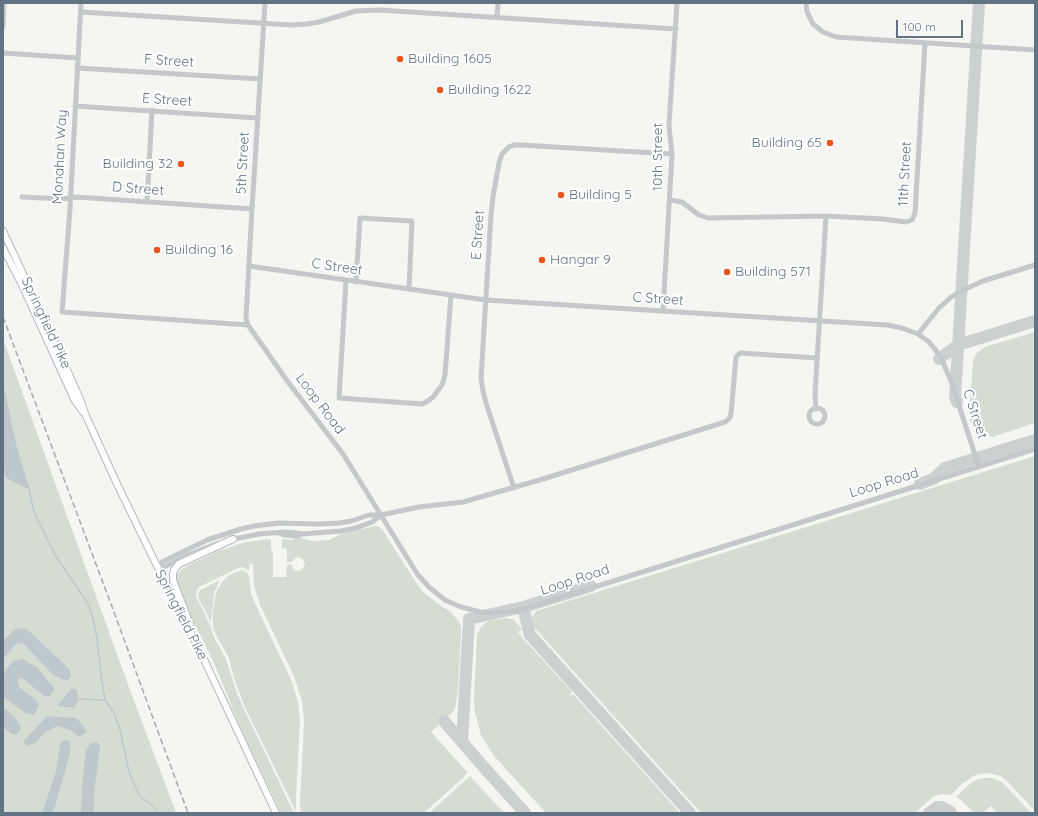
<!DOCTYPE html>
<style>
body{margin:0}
#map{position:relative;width:1038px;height:816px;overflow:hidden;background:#f5f5f1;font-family:Quicksand,sans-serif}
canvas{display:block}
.frame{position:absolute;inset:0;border:4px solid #627484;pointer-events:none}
.scale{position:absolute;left:896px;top:20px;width:67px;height:18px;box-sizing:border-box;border:2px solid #627484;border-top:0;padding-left:5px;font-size:12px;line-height:14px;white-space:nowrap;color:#627484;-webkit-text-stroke:3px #fff;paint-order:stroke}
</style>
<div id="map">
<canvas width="1038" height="816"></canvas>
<div class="frame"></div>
<div class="scale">100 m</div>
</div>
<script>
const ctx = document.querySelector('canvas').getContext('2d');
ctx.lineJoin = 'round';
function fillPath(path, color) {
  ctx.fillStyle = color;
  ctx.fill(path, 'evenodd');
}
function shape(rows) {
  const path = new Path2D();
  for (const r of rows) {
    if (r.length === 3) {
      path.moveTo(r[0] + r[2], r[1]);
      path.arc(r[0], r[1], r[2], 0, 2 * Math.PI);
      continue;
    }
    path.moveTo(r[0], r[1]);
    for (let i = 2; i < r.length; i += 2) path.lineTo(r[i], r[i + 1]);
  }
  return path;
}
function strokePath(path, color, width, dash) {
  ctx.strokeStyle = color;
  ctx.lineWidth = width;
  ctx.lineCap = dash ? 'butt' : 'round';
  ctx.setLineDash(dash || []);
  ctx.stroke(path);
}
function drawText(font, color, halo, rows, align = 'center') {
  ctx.font = font + ' Quicksand,sans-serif';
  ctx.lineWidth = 4;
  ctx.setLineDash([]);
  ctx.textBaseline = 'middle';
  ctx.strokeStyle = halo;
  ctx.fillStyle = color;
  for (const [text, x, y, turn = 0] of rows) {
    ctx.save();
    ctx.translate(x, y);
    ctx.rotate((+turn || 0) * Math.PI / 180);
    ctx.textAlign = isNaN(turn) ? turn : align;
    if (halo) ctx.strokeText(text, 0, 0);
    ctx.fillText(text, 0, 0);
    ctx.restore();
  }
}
const green = shape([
 [1035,332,1035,423,992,437,981,434,976,431,973,427,971,424,969,415,973,361,974,358,977,353,985,347],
 [3,339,130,690,176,813,3,813],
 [1035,456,1035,811,1007,781,1001,776,988,773,979,774,973,776,962,784,951,795,943,794,934,796,915,813,701,813,532,625,532,617,536,611],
 [375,526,379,527,382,529,417,584,423,592,441,606,450,611,459,622,461,627,461,633,458,691,455,708,454,711,431,732,467,772,465,776,424,813,301,813,300,805,304,721,302,701,294,676,260,605,254,585,253,565,250,563,249,571,245,568,242,567,236,569,199,587,197,589,196,596,211,627,213,635,226,659,237,693,243,707,294,813,281,813,241,729,214,663,189,613,176,581,176,574,178,574,182,569,189,565,218,551,245,542,271,539,271,547,272,553,273,553,273,577,286,577,287,566,289,564,291,564,294,570,299,571,303,568,305,564,303,559,298,557,295,558,292,562,287,562,287,549,282,548,282,539,293,540,296,537,302,538,312,541,329,540,341,534],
 [241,570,246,572,249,576,251,593,254,601,292,682,298,702,300,721,296,794,296,812,244,705,235,681,228,656,218,639,214,630,213,624,213,609,216,592,222,582,228,576],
 [220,580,214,593,211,622,199,599,198,594,200,590],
 [508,618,514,620,522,629,518,633,572,692,570,694,571,696,573,694,680,813,546,813,494,756,481,735,475,712,474,699,477,635,481,627,488,621],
 [470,776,504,813,429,813],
 [984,778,992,778,1002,782,1031,813,997,813,991,806,983,813,974,813,961,800,956,797,972,782,978,779]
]);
const water = shape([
 [3,383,17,448,30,490,6,478,3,467],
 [21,628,27,629,69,669,71,676,67,681,53,675,24,644,17,643,3,659,3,641,14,630],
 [23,659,37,667,55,689,49,697,44,696,21,677,17,681,20,688,35,699,39,706,34,715,27,714,3,697,3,674,13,661],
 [71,689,76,689,79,699,74,708,57,706],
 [3,707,16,719,21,728,17,735,12,734,3,727],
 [47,716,76,718,82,724,87,732,79,737,70,730,57,726,44,733,36,742,28,746,23,742],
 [64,740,70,741,70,753,56,803,52,813,42,813,56,771,60,744],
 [97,742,100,746,94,793,94,813,81,813,82,788,86,751,90,744]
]);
const stream = shape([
 [29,489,34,512,55,555,87,602,93,618,97,639,101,674,105,700,114,713,120,730,129,772,139,795,156,809,158,813],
 [79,699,105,700]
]);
const taxiway = shape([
 [939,359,958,345,1035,321],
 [957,402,955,397,979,3],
 [920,484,933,479,945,468,1035,440],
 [523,607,530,635,690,813],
 [444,721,481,764,525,813],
 [462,742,469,619,523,607,591,586],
 [929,813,937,807,942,807,948,810,951,813]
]);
const minor = shape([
 [81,3,70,209,62,312,248,325],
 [265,3,252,209,246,317,247,322,248,325,288,382,343,454,418,575,430,588,445,600,461,607,480,612,492,613,516,611,537,605,1035,449],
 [806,3,807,12,813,24,823,32,836,37,1035,50],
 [81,12,291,25,307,24,319,22,356,11,379,10,676,29],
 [497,17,498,3],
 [3,27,4,3],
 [3,53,78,58],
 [77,68,260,79],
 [75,106,257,118],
 [22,197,63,199,76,197,252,209],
 [670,200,682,202,699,215,708,218,826,216,883,219,906,222,912,220,915,213,925,43],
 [147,202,152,110],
 [249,266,486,300,887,325,902,328,918,334,929,342,934,348,941,358,951,381,979,467],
 [346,280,339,398,422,404,428,401,433,397,442,385,445,375,451,295],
 [356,282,360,218,412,221,409,289],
 [663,311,672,154,670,136,669,125,677,3],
 [918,334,939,308,950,298,961,291,983,281,1035,265],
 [817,416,8],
 [816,409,815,393,826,216],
 [514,488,486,403,483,391,481,378,491,215,493,197,499,163,502,154,509,147,514,145,521,145,672,154],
 [279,533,284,535,297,536,302,534,341,531,356,528,372,522,381,515],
 [229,540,259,534,284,532,297,533,302,534],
 [158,568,162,562,207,540,241,529,254,526,279,523,318,524,339,523,351,521,369,515,381,515,419,507,463,502,543,479,725,422,729,419,731,414,736,357,740,353,817,358],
 [158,568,164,567,188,555,218,543]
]);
const major = shape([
 [3,231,52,336,80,399,86,416,118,486,158,568,201,653,276,813],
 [3,248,23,287,75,401,83,412],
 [190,624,173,580,173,574,174,570,179,564,233,539]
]);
const rail = shape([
 [3,317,111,604,188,813]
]);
const markers = [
 [400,59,4,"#ec541a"],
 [440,90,4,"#ec541a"],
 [830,143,4,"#ec541a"],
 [181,164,4,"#ec541a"],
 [561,195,4,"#ec541a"],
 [157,250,4,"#ec541a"],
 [542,260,4,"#ec541a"],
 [727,272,4,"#ec541a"]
];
const poiNames = [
 ["Building 1605",408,59],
 ["Building 1622",448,90],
 ["Building 65",822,143,"right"],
 ["Building 32",173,164,"right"],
 ["Building 5",569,195],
 ["Building 16",165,250],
 ["Hangar 9",550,260],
 ["Building 571",735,272]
];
const streetNames = [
 ["F Street",169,61,4],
 ["E Street",167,100,4],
 ["Monahan Way",60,157,-87],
 ["10th Street",658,157,-90],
 ["5th Street",243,163,-87],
 ["11th Street",905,174,-87],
 ["D Street",138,189,4],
 ["E Street",478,235,-86],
 ["C Street",337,267,8],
 ["C Street",658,299,4],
 ["Springfield Pike",46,323,65],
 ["Loop Road",320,404,53],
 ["C Street",975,414,72],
 ["Loop Road",884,483,-17],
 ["Loop Road",575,580,-18],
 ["Springfield Pike",181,615,63]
];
fillPath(green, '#d5ddd2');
fillPath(water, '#bdc8cd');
strokePath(stream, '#bdc8cd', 1.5);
strokePath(taxiway, '#ccd0d0', 12);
strokePath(major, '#b5b9bd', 8);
strokePath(minor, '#c4c8cb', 5);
strokePath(major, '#fff', 6);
strokePath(rail, '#a4aab0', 1.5, [6, 3]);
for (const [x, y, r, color] of markers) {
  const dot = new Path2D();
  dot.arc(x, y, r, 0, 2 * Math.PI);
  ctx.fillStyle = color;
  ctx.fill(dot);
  strokePath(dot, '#fff', 1.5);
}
drawText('14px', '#627484', '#fff', poiNames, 'left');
drawText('14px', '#627484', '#fff', streetNames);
</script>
